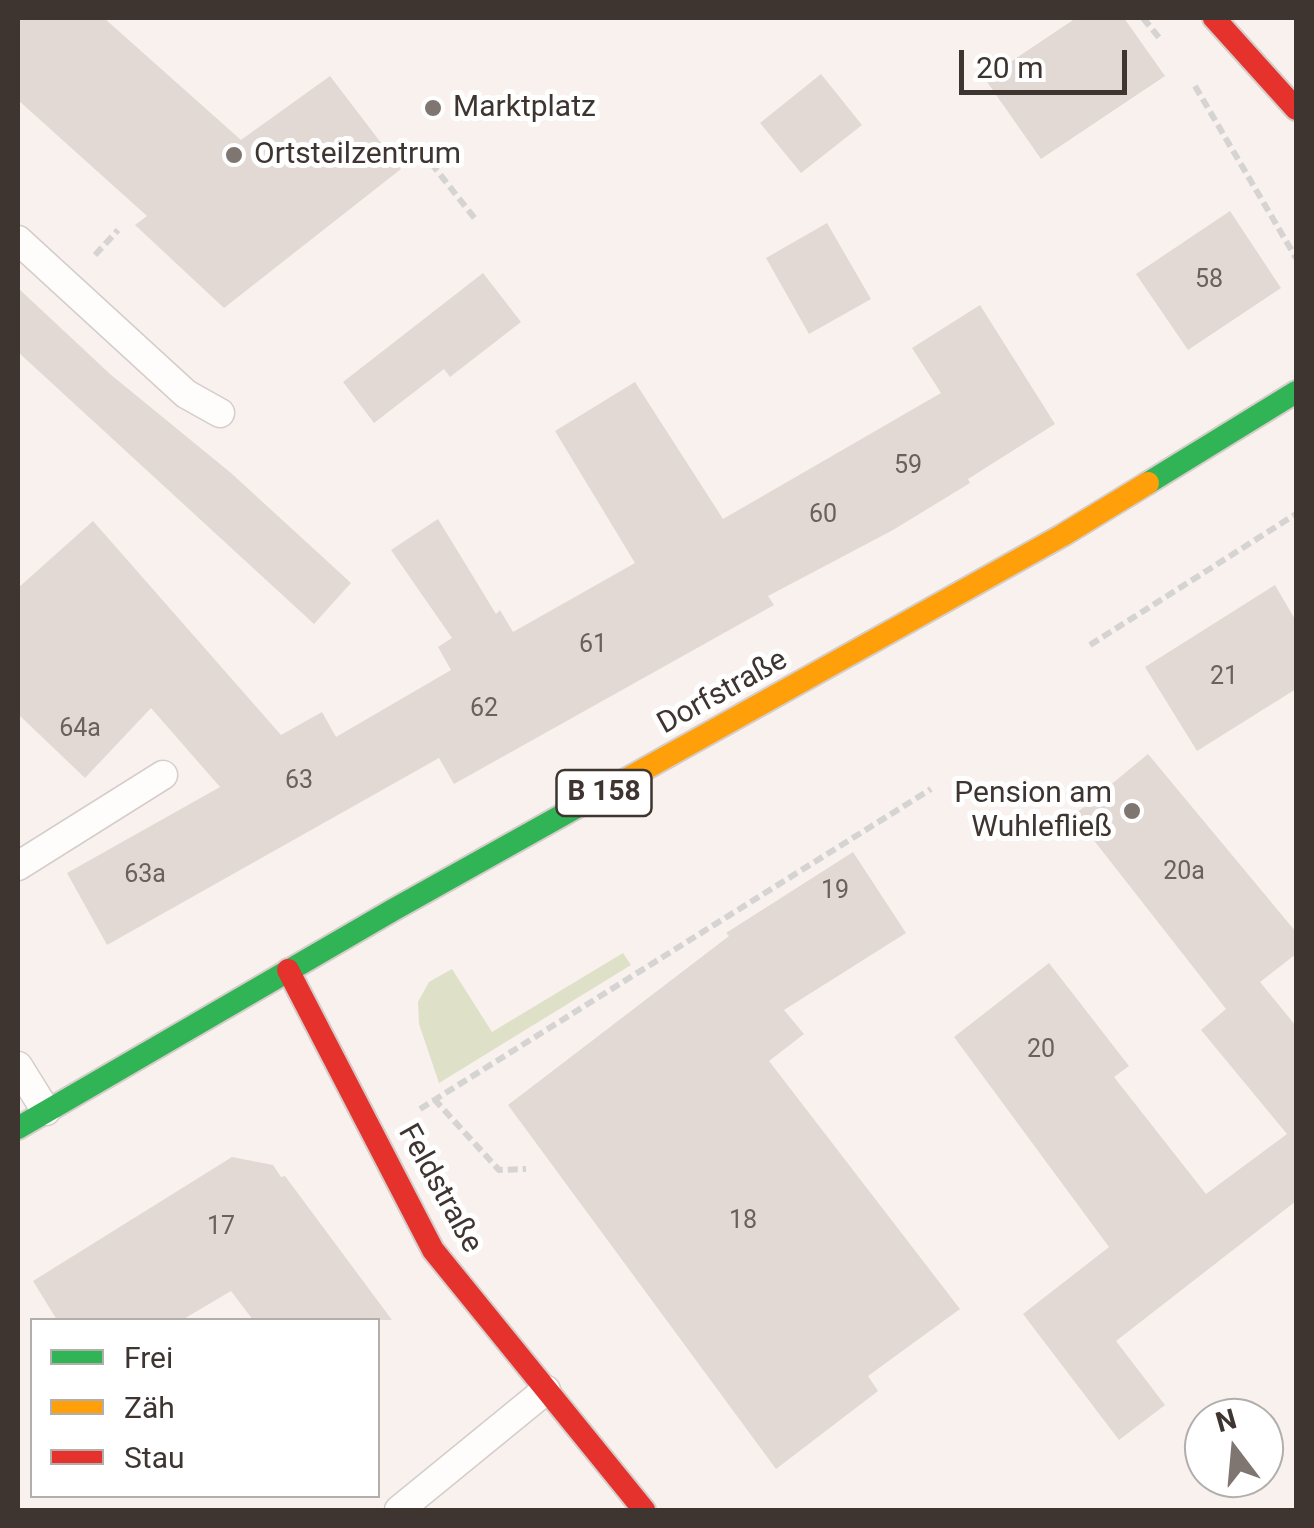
<!DOCTYPE html>
<meta charset="utf-8">
<style>
body{margin:0}
#map{position:relative;width:1314px;height:1528px;overflow:hidden;background:#f9f1ed;font-family:Roboto,sans-serif}
canvas{display:block}
.frame{position:absolute;inset:0;border:20px solid #3e3430;pointer-events:none}
.legend{position:absolute;left:30px;top:1318px;width:350px;height:180px;box-sizing:border-box;background:#fff;border:2px solid #b2aeac;margin:0;padding:12px 18px;list-style:none;font-size:30px;color:#3e3430}
.legend li{display:flex;align-items:center;gap:20px;height:50px}
.legend b{width:50px;border:2px solid #b2aeac}
.north{position:absolute;left:1184px;top:1398px;width:100px;height:100px;box-sizing:border-box;background:#fff;border:2px solid #b2aeac;border-radius:50%;rotate:344deg;font-size:28px;font-weight:700;line-height:40px;text-align:center;color:#3e3430}
.north::after{content:'';display:block;margin:auto;width:35px;height:45px;background:#7f7672;clip-path:polygon(50% 0,100% 100%,50% 72%,0 100%)}
.scale{position:absolute;left:959px;top:50px;width:168px;height:45px;box-sizing:border-box;border:5px solid #3e3430;border-top:0;padding-left:12px;font-size:30px;line-height:35px;white-space:nowrap;color:#3e3430;-webkit-text-stroke:8px #fff;paint-order:stroke}
</style>
<div id="map">
<canvas width="1314" height="1528"></canvas>
<div class="frame"></div>
<ul class="legend">
<li><b style="height:12px;background:#30b455"></b>Frei</li>
<li><b style="height:12px;background:#ff9f0a"></b>Zäh</li>
<li><b style="height:12px;background:#e5322d"></b>Stau</li>
</ul>
<div class="north">N</div>
<div class="scale">20 m</div>
</div>
<script>
const ctx = document.querySelector('canvas').getContext('2d');
ctx.lineJoin = 'round';
function fillPath(path, color) {
  ctx.fillStyle = color;
  ctx.fill(path, 'evenodd');
}
function shape(rows) {
  const path = new Path2D();
  for (const r of rows) {
    path.moveTo(r[0], r[1]);
    for (let i = 2; i < r.length; i += 2) path.lineTo(r[i], r[i + 1]);
  }
  return path;
}
function strokePath(path, color, width, dash) {
  ctx.strokeStyle = color;
  ctx.lineWidth = width;
  ctx.lineCap = dash ? 'butt' : 'round';
  ctx.setLineDash(dash || []);
  ctx.stroke(path);
}
function drawText(font, color, halo, rows, align = 'center') {
  ctx.font = font + ' Roboto,sans-serif';
  ctx.lineWidth = 10;
  ctx.setLineDash([]);
  ctx.textBaseline = 'middle';
  ctx.strokeStyle = halo;
  ctx.fillStyle = color;
  for (const [text, x, y, turn = 0] of rows) {
    ctx.save();
    ctx.translate(x, y);
    ctx.rotate((+turn || 0) * Math.PI / 180);
    ctx.textAlign = isNaN(turn) ? turn : align;
    if (halo) ctx.strokeText(text, 0, 0);
    ctx.fillText(text, 0, 0);
    ctx.restore();
  }
}
const green = shape([
 [623,953,631,965,439,1083,419,1024,418,1002,429,982,452,969,492,1032]
]);
const building = shape([
 [18,18,104,18,241,140,330,76,401,169,224,308,135,225,147,216,18,100],
 [1076,18,1124,18,1165,76,1041,159,985,79],
 [821,74,862,125,801,173,760,123],
 [1230,211,1281,288,1188,350,1136,274],
 [827,223,871,299,809,334,766,258],
 [483,273,521,322,450,377,444,369,374,423,343,382],
 [18,288,110,374,231,473,351,583,314,624,18,352],
 [980,305,1055,424,968,479,970,483,893,530,768,596,774,605,454,784,439,758,107,945,67,873,220,787,151,708,85,778,18,714,18,588,93,521,281,735,322,712,336,737,451,670,438,647,452,638,391,550,438,519,496,614,500,610,513,632,635,563,555,431,635,382,723,519,941,393,912,348],
 [1275,585,1296,621,1296,689,1197,751,1145,667],
 [1148,754,1296,932,1296,954,1260,982,1296,1026,1296,1201,1116,1341,1165,1405,1119,1440,1023,1314,1109,1247,954,1037,1049,963,1129,1066,1114,1077,1206,1194,1287,1134,1201,1030,1226,1009,1074,815],
 [853,852,906,933,784,1010,804,1034,769,1061,960,1309,868,1376,878,1391,776,1469,508,1105,729,936,726,933],
 [232,1157,273,1165,281,1177,285,1176,392,1320,253,1320,231,1291,182,1320,57,1320,33,1281]
]);
const path = shape([
 [1143,18,1161,40],
 [1195,86,1296,258],
 [431,163,476,220],
 [95,255,118,230],
 [1090,645,1296,514],
 [434,1099,499,1170,526,1169],
 [420,1109,931,789]
]);
const lane = shape([
 [18,240,186,394,220,413],
 [18,866,163,775],
 [18,1066,46,1111],
 [399,1510,546,1390]
]);
const fast = shape([
 [1148,483,1296,392],
 [18,1128,393,910,609,789]
]);
const slow = shape([
 [609,789,1063,535,1148,483]
]);
const jam = shape([
 [1214,18,1296,109],
 [288,970,433,1250,644,1510]
]);
const markers = [
 [433,108,10,"#7f7672"],
 [234,155,10,"#7f7672"],
 [1132,811,10,"#7f7672"]
];
const numberNames = [
 ["58",1209,281],
 ["59",908,467],
 ["60",823,516],
 ["61",593,646],
 ["21",1224,678],
 ["62",484,710],
 ["64a",80,730],
 ["63",299,782],
 ["20a",1184,873],
 ["63a",145,876],
 ["19",835,892],
 ["20",1041,1051],
 ["18",743,1222],
 ["17",221,1228]
];
const shields = [
 [604,793,95]
];
const shieldNames = [
 ["B 158",604,793]
];
const poiNames = [
 ["Marktplatz",453,108],
 ["Ortsteilzentrum",254,155],
 ["Pension am",1112,794,"right"],
 ["Wuhlefließ",1112,828,"right"]
];
const streetNames = [
 ["Dorfstraße",723,693,-29],
 ["Feldstraße",439,1189,61]
];
fillPath(green, '#dee0c7');
fillPath(building, '#e2d9d5');
strokePath(lane, '#d5cdc9', 31);
strokePath(fast, '#d5cdc9', 26);
strokePath(slow, '#d5cdc9', 26);
strokePath(jam, '#d5cdc9', 26);
strokePath(path, '#d6d3d3', 6, [10, 5]);
strokePath(lane, '#fefdfc', 28);
strokePath(fast, '#30b455', 22);
strokePath(slow, '#ff9f0a', 22);
strokePath(jam, '#e5322d', 22);
for (const [x, y, r, color] of markers) {
  const dot = new Path2D();
  dot.arc(x, y, r, 0, 2 * Math.PI);
  ctx.fillStyle = color;
  ctx.fill(dot);
  strokePath(dot, '#fff', 4);
}
drawText('25px', '#6a605c', null, numberNames);
for (const [x, y, w] of shields) {
  const box = new Path2D();
  box.roundRect(x - w / 2, y - 23, w, 46, 8);
  ctx.fillStyle = '#fff';
  ctx.fill(box);
  strokePath(box, '#3e3430', 2.5);
}
drawText('bold 28px', '#3e3430', null, shieldNames);
drawText('30px', '#3e3430', '#fff', poiNames, 'left');
drawText('30px', '#3e3430', '#fff', streetNames);
</script>
